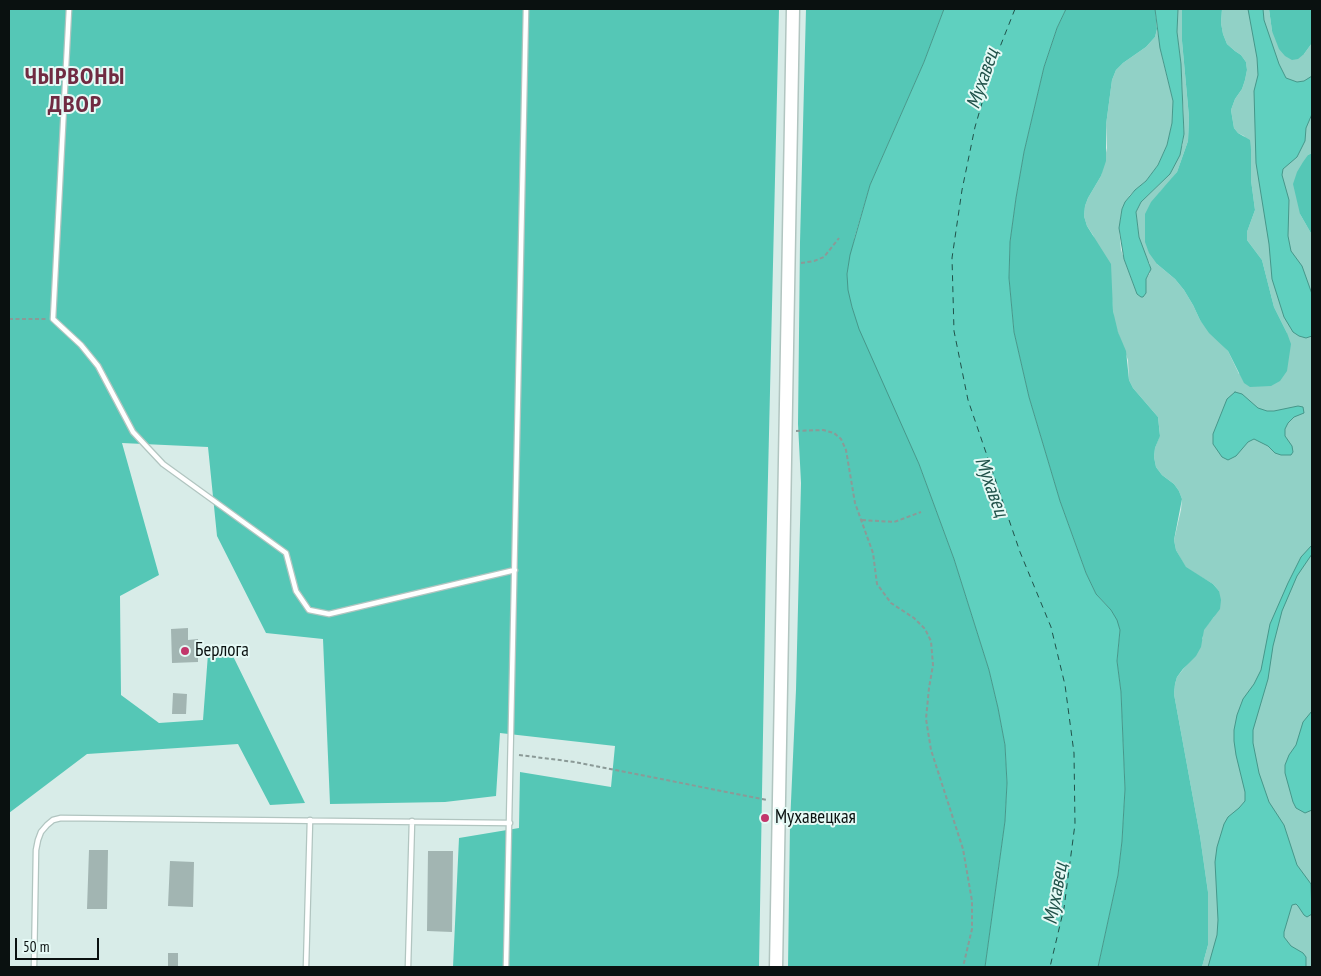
<!DOCTYPE html>
<meta charset="utf-8">
<style>
body{margin:0}
#map{position:relative;width:1321px;height:976px;overflow:hidden;background:#d8ece8;font-family:"PT Sans Narrow",sans-serif}
canvas{display:block}
.frame{position:absolute;inset:0;border:10px solid #0a1110;pointer-events:none}
.scale{position:absolute;left:15px;top:938px;width:84px;height:22px;box-sizing:border-box;border:2px solid #0a1110;border-top:0;padding-left:6px;font-size:15px;line-height:18px;white-space:nowrap;color:#0a1110;-webkit-text-stroke:4px #e5f9f5;paint-order:stroke}
</style>
<div id="map">
<canvas width="1321" height="976"></canvas>
<div class="frame"></div>
<div class="scale">50 m</div>
</div>
<script>
const ctx = document.querySelector('canvas').getContext('2d');
ctx.lineJoin = 'round';
function fillPath(path, color) {
  ctx.fillStyle = color;
  ctx.fill(path, 'evenodd');
}
function shape(rows) {
  const path = new Path2D();
  for (const r of rows) {
    path.moveTo(r[0], r[1]);
    for (let i = 2; i < r.length; i += 2) path.lineTo(r[i], r[i + 1]);
  }
  return path;
}
function strokePath(path, color, width, dash) {
  ctx.strokeStyle = color;
  ctx.lineWidth = width;
  ctx.lineCap = dash ? 'butt' : 'round';
  ctx.setLineDash(dash || []);
  ctx.stroke(path);
}
function drawText(font, color, halo, rows, align = 'center') {
  ctx.font = font + ' "PT Sans Narrow",sans-serif';
  ctx.lineWidth = 4;
  ctx.setLineDash([]);
  ctx.textBaseline = 'middle';
  ctx.strokeStyle = halo;
  ctx.fillStyle = color;
  for (const [text, x, y, turn = 0] of rows) {
    ctx.save();
    ctx.translate(x, y);
    ctx.rotate((+turn || 0) * Math.PI / 180);
    ctx.textAlign = isNaN(turn) ? turn : align;
    if (halo) ctx.strokeText(text, 0, 0);
    ctx.fillText(text, 0, 0);
    ctx.restore();
  }
}
const green = shape([
 [1178,9,1182,9,1182,41,1189,117,1188,141,1177,172,1169,183,1160,192,1157,264,1175,279,1184,290,1193,305,1200,320,1228,351,1239,374,1287,333,1274,307,1262,260,1247,240,1247,232,1255,210,1251,180,1251,149,1244,136,1238,133,1234,128,1231,110,1235,99,1242,89,1245,80,1247,70,1246,62,1241,55,1235,51,1227,44,1223,34,1221,23,1222,9,1269,9,1272,31,1304,54,1312,43,1312,153,1308,155,1300,214,1312,235,1312,967,1202,967,1208,945,1208,892,1200,836,1174,694,1175,684,1177,677,1189,662,1203,638,1203,630,1214,617,1219,591,1213,584,1186,568,1176,550,1174,540,1181,510,1182,499,1179,491,1174,484,1162,475,1156,467,1154,457,1155,448,1160,435,1158,417,1133,388,1129,380,1128,360,1114,322,1112,299,1093,235,1087,226,1084,216,1085,206,1088,198,1101,176,1107,148,1106,125,1112,80,1116,70,1123,63,1146,47,1155,37,1157,29,1163,61,1173,101,1172,123,1167,145,1158,165,1146,181,1130,195,1122,209,1119,228,1121,250,1137,294,1146,285,1146,279,1150,273,1150,264,1144,253,1139,237,1136,212,1138,207,1141,202,1170,174,1183,144,1184,122,1181,64,1177,32]
]);
const forest = shape([
 [9,9,779,9,766,561,759,967,453,967,459,838,519,828,520,772,611,787,615,746,500,733,496,796,445,802,330,804,323,639,266,633,217,536,208,447,122,443,159,575,120,596,121,695,159,723,203,720,208,654,231,652,305,803,270,805,238,744,87,754,9,813],
 [806,9,944,9,924,62,870,185,855,236,847,274,852,307,919,464,954,559,989,670,998,708,1005,745,1007,783,1005,821,985,967,788,967,790,824,796,690,801,483,798,424,800,242],
 [1066,9,1155,9,1157,29,1155,37,1146,47,1123,63,1116,70,1112,80,1106,125,1106,161,1101,176,1088,198,1085,206,1084,216,1087,226,1111,264,1113,311,1118,332,1126,351,1129,380,1133,388,1158,417,1160,436,1155,448,1154,457,1156,467,1162,475,1174,484,1179,491,1182,499,1174,540,1176,550,1186,567,1213,584,1219,591,1221,600,1220,609,1204,630,1201,647,1196,656,1183,669,1177,677,1175,684,1174,694,1200,836,1208,892,1208,945,1202,967,1098,967,1118,875,1122,841,1125,789,1121,692,1117,661,1120,630,1111,610,1096,594,1086,573,1060,501,1029,397,1014,332,1009,278,1010,242,1016,198,1024,152,1044,67,1057,28],
 [1182,9,1222,9,1221,23,1223,34,1227,44,1235,51,1241,55,1246,62,1247,70,1245,80,1242,89,1235,99,1231,110,1234,128,1238,133,1250,140,1251,149,1251,180,1255,210,1247,232,1247,240,1262,260,1274,307,1287,333,1291,344,1287,371,1280,381,1271,386,1250,387,1244,383,1228,351,1209,333,1200,320,1193,305,1184,290,1175,279,1157,264,1149,253,1145,242,1145,214,1151,202,1177,172,1188,141,1189,117,1182,41],
 [1269,9,1312,9,1312,43,1304,54,1298,59,1292,60,1285,56,1279,49,1272,31],
 [1312,153,1312,235,1300,214,1293,184,1297,172,1303,162,1308,155]
]);
const water = shape([
 [944,9,1066,9,1057,28,1044,67,1024,152,1016,198,1010,242,1009,278,1014,332,1029,397,1060,501,1086,573,1096,594,1111,610,1117,620,1120,630,1117,661,1121,692,1125,789,1122,841,1118,875,1098,967,985,967,1005,821,1007,783,1005,745,998,708,989,670,954,559,919,464,859,329,852,307,848,290,847,274,850,255,870,185,924,62,944,9],
 [1155,9,1178,9,1177,32,1181,64,1184,134,1180,155,1170,174,1141,202,1136,212,1139,237,1151,269,1146,279,1146,293,1143,297,1141,297,1137,294,1124,259,1119,228,1122,209,1125,202,1135,190,1146,181,1158,165,1167,145,1172,123,1173,101,1160,48,1155,9],
 [1248,9,1263,9,1264,20,1279,64,1286,78,1297,82,1304,81,1312,76,1312,114,1306,128,1305,141,1297,157,1283,169,1282,175,1289,200,1288,236,1291,251,1302,266,1312,294,1312,336,1306,338,1299,336,1293,332,1284,317,1272,279,1269,244,1256,163,1254,91,1258,75,1257,58,1248,9],
 [1235,392,1242,394,1258,408,1267,411,1274,411,1298,406,1303,407,1304,413,1294,417,1288,423,1285,429,1285,436,1292,446,1293,452,1291,455,1281,455,1275,453,1268,446,1254,439,1248,442,1236,456,1228,460,1222,457,1213,444,1213,434,1227,399,1235,392],
 [1312,545,1312,554,1297,576,1282,611,1273,646,1268,679,1253,730,1253,743,1259,773,1269,802,1284,825,1297,865,1311,884,1312,914,1307,917,1304,915,1298,906,1296,904,1292,905,1284,932,1284,937,1291,946,1303,953,1306,957,1306,967,1208,967,1217,935,1218,920,1215,862,1217,847,1224,824,1228,817,1239,808,1245,801,1245,792,1236,755,1234,741,1234,730,1237,715,1243,699,1254,684,1261,670,1270,624,1288,583,1301,557,1312,545],
 [1312,711,1312,810,1305,813,1296,808,1293,802,1285,773,1285,765,1289,755,1296,745,1303,722,1312,711]
]);
const ferry = shape([
 [1015,9,994,62,975,127,962,190,952,258,954,331,968,400,1020,552,1051,627,1065,685,1074,753,1075,824,1064,908,1050,967]
]);
const building = shape([
 [188,628,188,640,198,639,198,662,172,663,171,629],
 [173,693,187,694,186,714,172,714],
 [89,850,108,850,107,909,87,909],
 [428,851,453,851,452,932,427,931],
 [170,861,194,862,193,907,168,906],
 [168,953,178,953,178,967,168,967]
]);
const path = shape([
 [801,263,814,261,824,257,839,238],
 [9,319,46,319],
 [796,431,823,430,834,433,841,439,846,450,855,503,873,553,877,584,891,603,914,618,925,629,931,641,933,665,929,688,926,719,931,750,963,849,972,901,972,929,963,967],
 [862,520,894,522,921,512],
 [519,755,575,762,767,800]
]);
const lane = shape([
 [69,9,53,319,81,345,98,366,133,432,163,464,286,553,296,591,309,610,329,614,515,570],
 [34,967,36,850,38,840,41,832,47,825,53,820,61,818,510,823],
 [306,967,310,820],
 [408,967,412,821],
 [506,967,526,9]
]);
const secondary = shape([
 [776,967,793,9]
]);
const markers = [
 [185,651,5,"#c2366b"],
 [765,818,5,"#c2366b"]
];
const poiNames = [
 ["Берлога",195,651],
 ["Мухавецкая",775,818]
];
const waterNames = [
 ["Мухавец",983,79,-71],
 ["Мухавец",991,487,70],
 ["Мухавец",1056,894,-80]
];
const districtNames = [
 ["ЧЫРВОНЫ",75,77],
 ["ДВОР",75,105]
];
fillPath(green, '#91d1c6');
fillPath(forest, '#55c7b6');
fillPath(water, '#5fd0bf');
strokePath(water, '#46978a', 1);
strokePath(ferry, '#21524a', 1, [6, 5]);
fillPath(building, '#a2b5b2');
strokePath(lane, '#b1c5c0', 7);
strokePath(secondary, '#b1c5c0', 15);
strokePath(path, '#8b9a97', 2, [4, 2.5]);
strokePath(lane, '#fff', 4.5);
strokePath(secondary, '#fff', 12);
for (const [x, y, r, color] of markers) {
  const dot = new Path2D();
  dot.arc(x, y, r, 0, 2 * Math.PI);
  ctx.fillStyle = color;
  ctx.fill(dot);
  strokePath(dot, '#e5f9f5', 2);
}
drawText('19px', '#0a1110', '#e5f9f5', poiNames, 'left');
drawText('italic 20px', '#21524a', '#e5f9f5', waterNames);
ctx.letterSpacing = '1px';
drawText('bold 24px', '#702b42', '#e5f9f5', districtNames);
ctx.letterSpacing = '0px';
</script>
